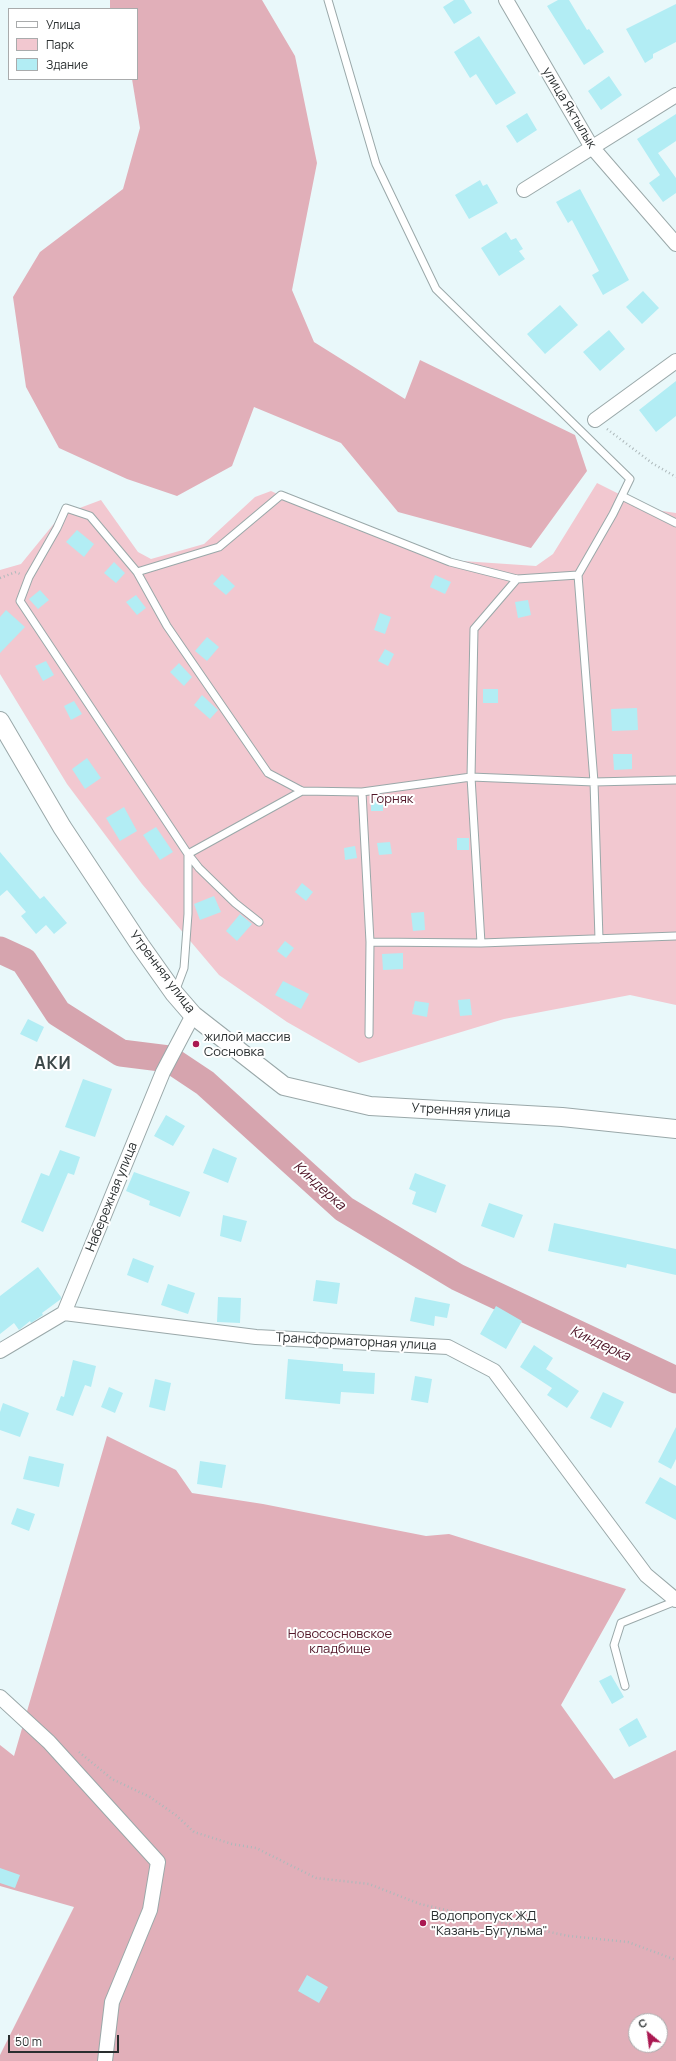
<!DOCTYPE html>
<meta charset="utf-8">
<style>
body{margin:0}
#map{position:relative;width:676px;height:2061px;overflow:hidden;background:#e9f8fa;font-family:Manrope,sans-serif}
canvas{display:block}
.legend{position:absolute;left:8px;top:8px;width:130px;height:72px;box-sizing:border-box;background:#fff;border:1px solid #a9abac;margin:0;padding:5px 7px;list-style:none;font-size:12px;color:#292e2f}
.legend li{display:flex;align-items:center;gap:8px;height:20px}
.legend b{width:20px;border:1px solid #a9abac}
.north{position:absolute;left:628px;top:2013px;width:40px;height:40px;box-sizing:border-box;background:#fff;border:1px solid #a9abac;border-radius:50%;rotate:331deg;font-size:11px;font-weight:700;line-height:16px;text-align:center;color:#292e2f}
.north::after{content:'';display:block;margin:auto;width:14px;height:18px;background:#aa1851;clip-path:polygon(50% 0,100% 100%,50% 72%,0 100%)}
.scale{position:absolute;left:8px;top:2035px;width:111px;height:18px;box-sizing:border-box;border:2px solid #292e2f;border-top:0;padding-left:5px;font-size:12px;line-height:14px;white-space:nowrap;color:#292e2f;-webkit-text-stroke:3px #fff;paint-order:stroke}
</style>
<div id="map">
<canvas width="676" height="2061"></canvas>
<ul class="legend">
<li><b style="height:5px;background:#fff"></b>Улица</li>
<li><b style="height:11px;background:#f2c8d0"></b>Парк</li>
<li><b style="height:11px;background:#b2edf4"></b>Здание</li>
</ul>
<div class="north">С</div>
<div class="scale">50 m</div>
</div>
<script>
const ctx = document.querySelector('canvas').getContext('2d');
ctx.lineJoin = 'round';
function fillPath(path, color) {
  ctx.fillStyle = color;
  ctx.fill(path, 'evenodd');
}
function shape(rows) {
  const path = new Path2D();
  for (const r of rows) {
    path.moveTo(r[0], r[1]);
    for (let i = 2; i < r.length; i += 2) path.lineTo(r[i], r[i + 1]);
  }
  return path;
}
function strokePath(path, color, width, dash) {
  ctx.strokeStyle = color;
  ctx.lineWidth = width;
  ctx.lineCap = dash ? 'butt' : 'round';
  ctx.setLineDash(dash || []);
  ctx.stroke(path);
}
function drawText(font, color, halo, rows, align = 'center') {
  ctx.font = font + ' Manrope,sans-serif';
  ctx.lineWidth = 4;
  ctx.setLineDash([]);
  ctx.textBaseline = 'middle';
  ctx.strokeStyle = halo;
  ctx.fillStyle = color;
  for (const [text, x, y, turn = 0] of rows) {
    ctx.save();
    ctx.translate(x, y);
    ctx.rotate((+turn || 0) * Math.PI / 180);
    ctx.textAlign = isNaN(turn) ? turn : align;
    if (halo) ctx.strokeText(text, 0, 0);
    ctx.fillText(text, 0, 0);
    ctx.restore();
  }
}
const green = shape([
 [597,483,649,509,676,513,676,1005,630,995,504,1019,359,1063,287,1022,219,975,142,884,67,784,0,674,0,570,21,564,61,515,101,500,138,552,151,559,204,544,255,497,271,491,340,523,433,559,536,566,553,554]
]);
const forest = shape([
 [110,0,262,0,295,56,317,163,292,290,314,342,405,399,420,360,575,435,587,471,531,548,398,512,341,443,254,407,232,466,177,496,127,479,59,448,26,387,13,297,40,252,123,189,140,128,132,79,137,79,137,9,110,9],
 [107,1436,176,1470,192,1493,263,1504,426,1536,449,1534,626,1589,561,1705,614,1779,676,1750,676,2061,0,2061,0,2055,74,1907,0,1886,0,1745,14,1756],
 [636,2021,660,2021,660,2045,636,2045]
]);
const river = shape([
 [0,950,24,961,58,1013,121,1053,169,1059,205,1083,344,1209,457,1277,676,1380]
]);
const building = shape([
 [454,0,464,0,472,13,454,24,443,7],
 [558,0,569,0,587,30,589,29,604,52,584,65,547,6],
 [676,4,676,42,653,54,653,58,645,63,626,29],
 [479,36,516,93,496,105,476,74,470,78,454,52],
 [609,76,622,95,601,110,588,91],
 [527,113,537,130,517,143,506,126],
 [676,114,676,141,658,153,676,178,676,193,663,202,649,183,660,175,637,139],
 [480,180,483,186,487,184,498,203,469,219,455,195],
 [580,189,629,280,603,295,592,275,599,271,572,220,568,223,556,202],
 [506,232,511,240,516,238,523,249,519,251,525,259,499,276,481,248],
 [643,291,659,308,642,324,626,307],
 [560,305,578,325,545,354,527,334],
 [609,330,625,349,600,371,583,352],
 [676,381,676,416,656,432,639,410],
 [77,530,94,544,84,557,66,542],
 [114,562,125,573,116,583,104,573],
 [222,574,235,586,226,595,213,584],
 [435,575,451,582,445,594,430,587],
 [40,590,49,600,38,609,29,599],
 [136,595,146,608,137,615,126,602],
 [528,600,531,615,518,618,515,602],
 [6,610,25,627,0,653,0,617],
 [380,613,391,617,385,634,374,630],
 [207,637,219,647,207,661,195,651],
 [385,649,394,654,388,666,378,661],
 [46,661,54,675,43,681,35,666],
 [179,663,192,677,184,686,170,672],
 [483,689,498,689,498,703,483,703],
 [202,695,218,710,210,719,194,705],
 [74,701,82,714,71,720,64,706],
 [637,708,638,730,612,731,611,709],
 [613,754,632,754,632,769,614,770],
 [87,758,101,778,85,789,72,769],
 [371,799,383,799,383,811,371,811],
 [124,807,137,831,120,841,106,818],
 [156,827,173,852,160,860,143,835],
 [457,838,469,838,469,850,457,850],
 [390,842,392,854,379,855,377,843],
 [355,846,357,858,345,860,344,848],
 [0,852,40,899,44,896,67,923,54,934,46,925,36,934,21,916,26,912,7,890,0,896],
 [302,883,313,892,306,901,295,892],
 [214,896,221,912,200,920,194,904],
 [424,912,425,930,413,931,411,913],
 [240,914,252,924,237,941,226,931],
 [285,941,294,948,286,958,277,951],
 [403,953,403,969,383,970,382,954],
 [283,981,309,994,301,1009,275,995],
 [470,999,472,1015,460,1016,458,1000],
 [415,1001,429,1003,427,1017,412,1014],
 [28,1019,44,1027,37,1042,20,1034],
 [83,1079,112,1089,95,1137,65,1127],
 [166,1115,185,1126,173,1146,154,1136],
 [213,1148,237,1158,228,1183,203,1173],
 [60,1150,80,1157,74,1175,68,1173,43,1232,21,1222,41,1173,49,1176],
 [134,1172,190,1192,180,1217,149,1205,150,1201,126,1191],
 [415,1173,446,1185,436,1213,412,1204,416,1192,409,1189],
 [489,1203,523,1215,514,1238,481,1226],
 [223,1215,247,1221,241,1242,220,1236],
 [554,1223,676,1249,676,1275,627,1264,626,1268,548,1251],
 [133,1258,154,1266,148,1283,127,1275],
 [38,1267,61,1297,61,1299,42,1313,43,1315,31,1323,30,1321,19,1330,14,1323,0,1334,0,1296],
 [316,1280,340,1283,337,1304,313,1301],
 [168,1284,195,1293,188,1314,161,1305],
 [218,1297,241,1298,240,1323,217,1322],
 [415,1297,450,1304,447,1318,435,1316,434,1326,410,1321],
 [496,1306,522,1321,506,1349,480,1334],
 [534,1345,553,1358,546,1369,579,1391,567,1408,547,1395,552,1388,520,1367],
 [288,1359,343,1364,343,1371,375,1373,374,1394,341,1392,340,1404,285,1399],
 [73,1360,96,1366,91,1387,85,1385,73,1416,56,1410,61,1396,64,1397],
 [415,1376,432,1379,428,1403,411,1400],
 [155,1379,171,1383,165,1411,149,1407],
 [109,1387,123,1393,115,1413,101,1407],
 [603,1392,624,1402,611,1428,590,1418],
 [3,1403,29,1413,20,1437,0,1430,0,1412],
 [676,1427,676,1459,671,1469,658,1462],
 [29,1456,64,1464,59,1487,23,1479],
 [200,1461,226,1465,222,1488,197,1484],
 [660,1477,676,1486,676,1520,645,1503],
 [17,1508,35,1514,29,1531,11,1524],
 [611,1675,624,1697,612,1704,599,1681],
 [637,1718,647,1737,629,1747,619,1729],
 [0,1868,20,1875,15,1888,0,1883],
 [307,1975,328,1987,319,2003,298,1991]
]);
const path = shape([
 [607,429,652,463,676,477],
 [0,578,16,572,20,574],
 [79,1752,112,1779,150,1797,177,1816,194,1832,232,1844,256,1848,316,1878,369,1884,420,1904,481,1918,569,1936,628,1942,676,1960]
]);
const service = shape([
 [622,496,676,523],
 [137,572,219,547,281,495,450,562,517,579,578,575,613,514,630,479,436,289,376,164,328,0],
 [578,575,594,782,599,939],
 [362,792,370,942,481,943,676,936],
 [259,922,235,903,199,868,188,854,302,791],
 [481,943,471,777,474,629,517,579],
 [175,992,184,968,188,914,188,854,20,601,29,577,57,528,66,508,90,516,137,572,167,626,268,773,302,791,362,792,471,777,594,782,676,780],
 [369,1034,370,942],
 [625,1686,614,1645,621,1623,676,1601]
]);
const minor = shape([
 [506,0,591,146,676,244],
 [524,190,676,95],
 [595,420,676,361],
 [64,1313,256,1337,448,1347,494,1371,646,1575,676,1600],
 [0,1351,64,1313,163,1072,193,1015],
 [0,1697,49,1742,158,1862,150,1910,112,2002,105,2061]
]);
const tertiary = shape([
 [0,721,62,827,140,945,174,993,193,1015,284,1086,370,1106,562,1117,676,1129]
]);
const markers = [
 [196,1044,4,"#aa1851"],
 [423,1923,4,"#aa1851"]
];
const streetNames = [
 ["улица Яктылык",569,108,59],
 ["Утренняя улица",162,972,53],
 ["Утренняя улица",461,1111,3],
 ["Набережная улица",112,1197,-68],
 ["Трансформаторная улица",356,1342,3]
];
const parkNames = [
 ["Горняк",392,799],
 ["Новососновское",340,1634],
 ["кладбище",340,1649]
];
const poiNames = [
 ["жилой массив",204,1037],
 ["Сосновка",204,1052],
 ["Водопропуск ЖД",431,1916],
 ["\"Казань-Бугульма\"",431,1931]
];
const waterNames = [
 ["Киндерка",319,1186,42],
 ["Киндерка",600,1344,25]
];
const districtNames = [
 ["АКИ",53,1064]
];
fillPath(green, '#f2c8d0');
fillPath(forest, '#e1afb9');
strokePath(river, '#d6a4ae', 27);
fillPath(building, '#b2edf4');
strokePath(service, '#9aa8a9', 9);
strokePath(minor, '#9aa8a9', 16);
strokePath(tertiary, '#9aa8a9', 20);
strokePath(path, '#adb9bb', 2.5, [1, 3]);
strokePath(service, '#fff', 7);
strokePath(minor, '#fff', 14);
strokePath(tertiary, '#fff', 18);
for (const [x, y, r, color] of markers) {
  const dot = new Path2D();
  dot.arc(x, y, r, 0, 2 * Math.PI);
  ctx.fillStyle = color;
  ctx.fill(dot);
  strokePath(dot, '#fff', 1.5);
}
drawText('13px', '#292e2f', '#fff', streetNames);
drawText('13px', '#521729', '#fff', parkNames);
drawText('13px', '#292e2f', '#fff', poiNames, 'left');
drawText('italic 14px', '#4c1124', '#fff', waterNames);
ctx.letterSpacing = '1px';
drawText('bold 17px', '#3c4849', '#fff', districtNames);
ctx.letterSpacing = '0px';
</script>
